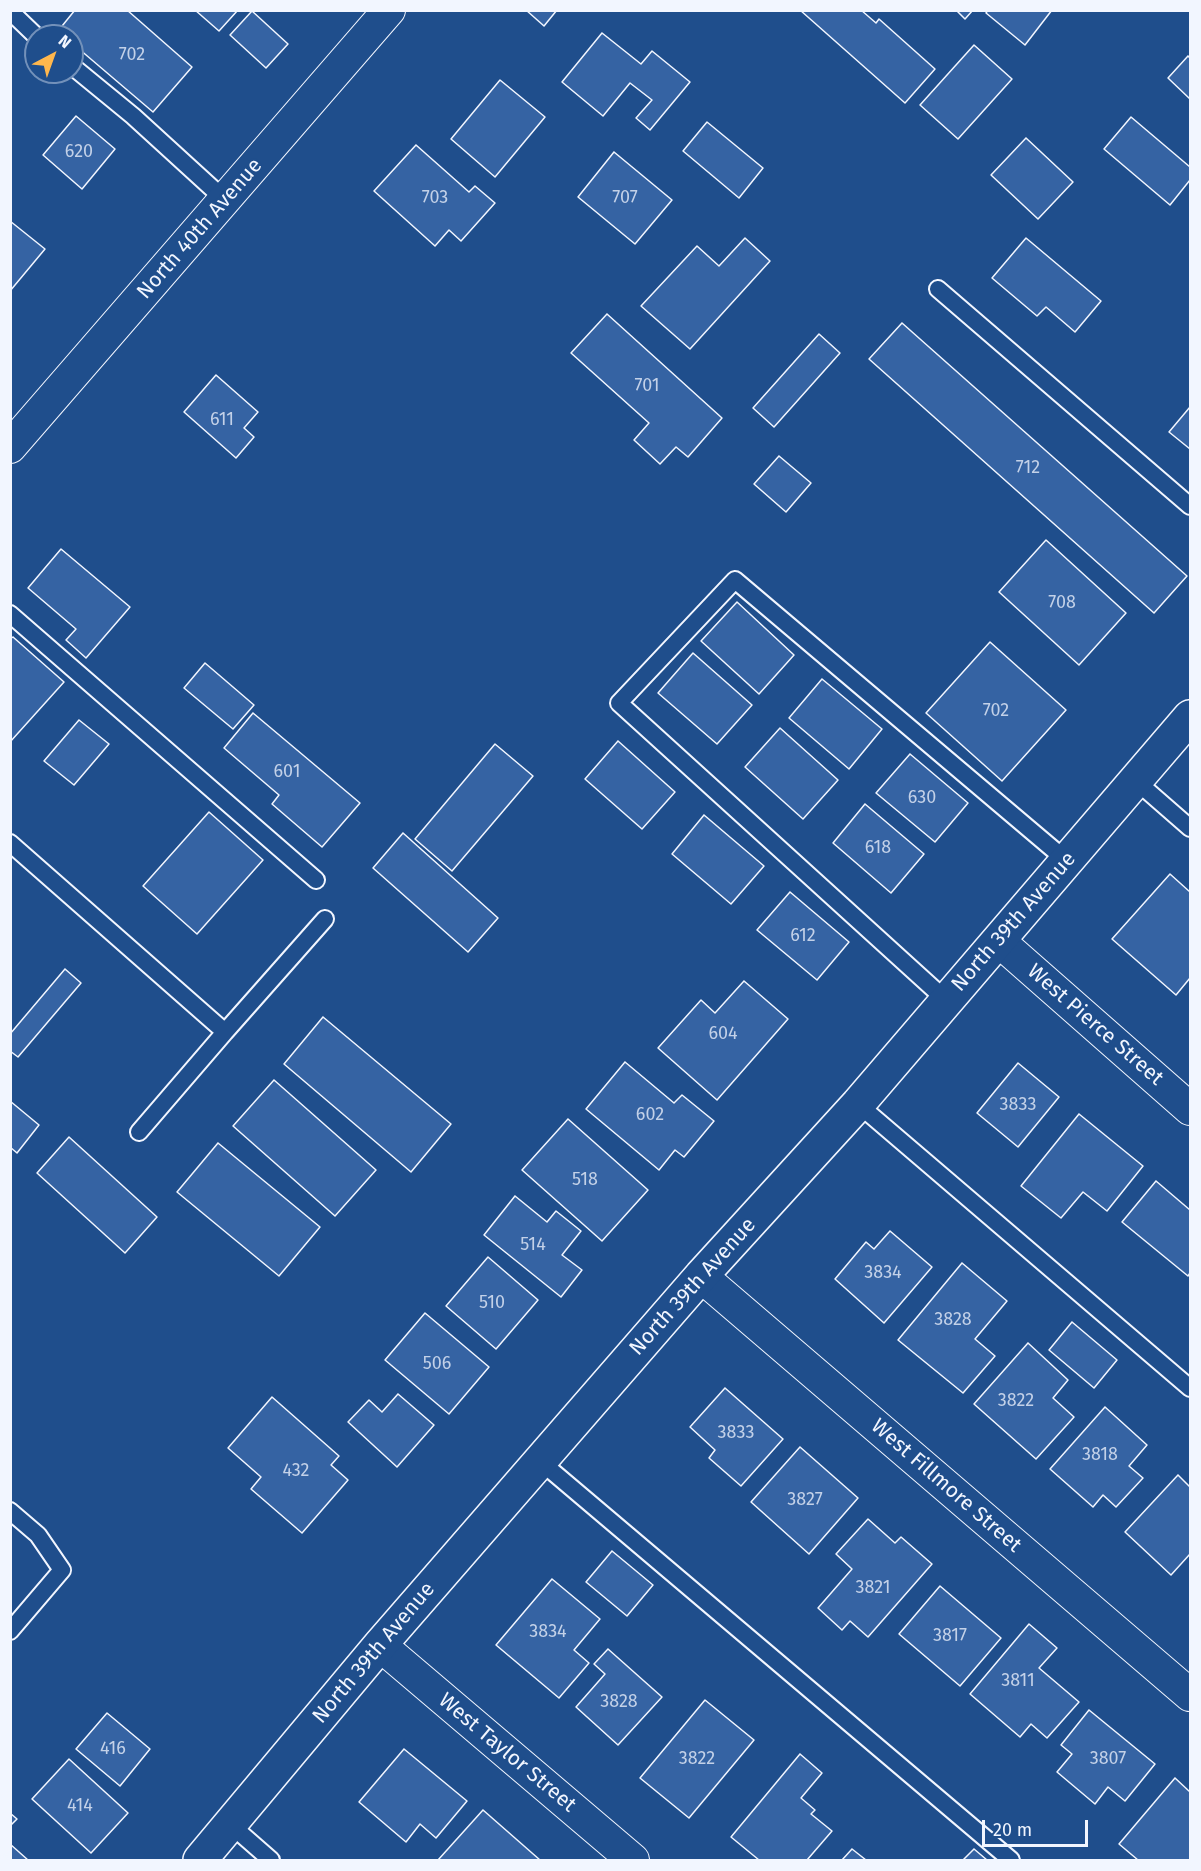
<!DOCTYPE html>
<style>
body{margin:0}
#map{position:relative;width:1201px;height:1871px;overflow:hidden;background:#1f4e8c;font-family:"Fira Sans",sans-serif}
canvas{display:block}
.frame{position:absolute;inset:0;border:12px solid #f2f6ff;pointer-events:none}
.north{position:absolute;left:24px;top:24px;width:60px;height:60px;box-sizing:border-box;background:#1f4e8c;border:2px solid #7391ba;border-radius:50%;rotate:41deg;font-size:16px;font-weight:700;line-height:24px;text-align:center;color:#f2f6ff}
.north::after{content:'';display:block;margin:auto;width:21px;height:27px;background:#ffb74d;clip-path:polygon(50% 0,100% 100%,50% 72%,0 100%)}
.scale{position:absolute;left:982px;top:1820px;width:106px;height:27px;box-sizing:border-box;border:3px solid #f2f6ff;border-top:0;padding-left:8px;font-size:18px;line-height:21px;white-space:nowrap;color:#f2f6ff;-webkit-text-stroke:4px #1f4e8c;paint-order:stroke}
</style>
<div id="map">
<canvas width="1201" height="1871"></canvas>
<div class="frame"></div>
<div class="north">N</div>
<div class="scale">20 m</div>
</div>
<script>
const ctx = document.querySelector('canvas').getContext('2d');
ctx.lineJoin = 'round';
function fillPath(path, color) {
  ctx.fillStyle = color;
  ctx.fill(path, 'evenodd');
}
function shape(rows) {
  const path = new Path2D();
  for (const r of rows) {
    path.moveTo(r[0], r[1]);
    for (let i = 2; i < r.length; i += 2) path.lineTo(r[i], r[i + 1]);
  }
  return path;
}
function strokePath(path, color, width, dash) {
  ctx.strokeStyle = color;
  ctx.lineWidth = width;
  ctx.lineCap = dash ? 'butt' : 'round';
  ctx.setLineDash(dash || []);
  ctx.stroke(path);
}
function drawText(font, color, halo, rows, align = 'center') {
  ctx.font = font + ' "Fira Sans",sans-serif';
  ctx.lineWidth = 4.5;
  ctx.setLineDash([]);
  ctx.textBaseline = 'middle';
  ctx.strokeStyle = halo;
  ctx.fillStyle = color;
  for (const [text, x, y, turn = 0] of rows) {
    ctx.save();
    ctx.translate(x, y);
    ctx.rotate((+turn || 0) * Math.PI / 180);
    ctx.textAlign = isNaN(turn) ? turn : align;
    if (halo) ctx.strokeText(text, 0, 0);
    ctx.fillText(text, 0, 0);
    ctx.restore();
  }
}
const building = shape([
 [75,10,127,10,192,67,153,112,72,43,72,36,64,36,58,31,75,10],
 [195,10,238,10,219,31,195,10],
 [526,10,557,10,544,26,526,10],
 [800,10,861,10,876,23,879,19,935,69,905,103,800,10],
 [956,10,973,10,965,19,956,10],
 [988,10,1052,10,1025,45,986,13,988,10],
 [252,11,288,44,266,68,230,35,252,11],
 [602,33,641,64,652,51,690,82,650,130,636,118,652,100,630,83,603,116,562,82,602,33],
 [974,45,1012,79,958,139,920,105,974,45],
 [1188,56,1190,58,1190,99,1168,78,1188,56],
 [500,80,545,117,495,177,451,139,500,80],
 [76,116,115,149,82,189,43,155,76,116],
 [1131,117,1190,167,1190,180,1170,205,1104,149,1131,117],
 [707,122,763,168,739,198,683,151,707,122],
 [1026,138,1073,182,1038,219,991,175,1026,138],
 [416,145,469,192,475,186,495,203,461,241,449,230,435,246,374,191,416,145],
 [614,152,672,200,635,244,578,197,614,152],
 [10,221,45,249,10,291,10,221],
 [745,238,770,261,690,349,641,306,697,246,719,266,745,238],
 [1026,238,1101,301,1075,332,1046,307,1037,316,992,278,1026,238],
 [607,314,722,418,688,457,676,447,660,464,634,440,649,423,571,353,607,314],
 [902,323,1187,576,1154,613,869,359,902,323],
 [819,334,840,353,774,427,753,408,819,334],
 [216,375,258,412,244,428,254,437,236,458,184,412,216,375],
 [1190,407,1190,449,1169,432,1190,407],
 [779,456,811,483,786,512,754,484,779,456],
 [1046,540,1126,613,1079,665,999,592,1046,540],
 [61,549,130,607,86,658,66,640,76,629,28,588,61,549],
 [737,602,794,655,759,694,701,641,737,602],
 [13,637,64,682,10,742,10,639,13,637],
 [990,642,1066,710,1002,781,926,713,990,642],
 [693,653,752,705,717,744,658,693,693,653],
 [205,663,254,705,233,729,184,688,205,663],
 [822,679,882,729,849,769,789,718,822,679],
 [253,713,360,803,322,847,272,804,279,795,224,748,253,713],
 [79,720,109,744,74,785,44,761,79,720],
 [780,728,838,780,803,819,745,767,780,728],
 [618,741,675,792,642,829,585,779,618,741],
 [495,744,533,776,452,871,415,839,495,744],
 [910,754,968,803,935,842,876,793,910,754],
 [865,804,924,854,891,893,833,843,865,804],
 [209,812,263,860,197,934,143,886,209,812],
 [704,815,764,866,731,904,672,854,704,815],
 [403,833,498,918,468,952,373,868,403,833],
 [1170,874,1190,892,1190,978,1176,995,1112,939,1170,874],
 [790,892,849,942,817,980,757,930,790,892],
 [65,969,81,983,18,1057,10,1051,10,1034,65,969],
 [744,981,788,1019,717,1100,658,1048,701,1000,715,1013,744,981],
 [323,1017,451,1124,411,1172,284,1064,323,1017],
 [625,1062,674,1103,682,1095,714,1121,684,1157,675,1150,659,1170,586,1109,625,1062],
 [1018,1063,1059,1097,1018,1147,977,1113,1018,1063],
 [274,1080,376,1170,335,1216,233,1126,274,1080],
 [10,1101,39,1125,17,1153,10,1147,10,1101],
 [1079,1114,1143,1166,1107,1211,1083,1192,1061,1218,1021,1186,1079,1114],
 [568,1119,648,1190,602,1241,522,1170,568,1119],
 [69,1137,157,1217,125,1253,37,1173,69,1137],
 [218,1143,320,1227,279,1276,177,1192,218,1143],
 [1156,1181,1190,1210,1190,1273,1188,1276,1122,1222,1156,1181],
 [515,1196,547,1222,556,1211,581,1231,562,1255,582,1270,561,1297,484,1235,515,1196],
 [890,1231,932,1267,884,1323,835,1279,866,1242,874,1249,890,1231],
 [488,1257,538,1300,496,1349,446,1306,488,1257],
 [962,1263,1007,1301,975,1339,995,1356,963,1393,898,1340,962,1263],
 [425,1313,489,1367,449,1414,385,1360,425,1313],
 [1072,1322,1117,1360,1094,1388,1049,1350,1072,1322],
 [1028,1343,1068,1380,1053,1398,1074,1417,1036,1459,974,1404,1028,1343],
 [725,1388,783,1439,741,1486,709,1458,715,1450,690,1427,725,1388],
 [398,1394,434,1425,397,1467,348,1422,369,1400,382,1412,398,1394],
 [272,1397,339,1456,331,1465,348,1480,302,1533,251,1489,261,1477,228,1448,272,1397],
 [1105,1407,1147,1445,1129,1466,1143,1478,1116,1507,1103,1495,1093,1507,1050,1469,1105,1407],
 [800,1447,858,1498,809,1554,751,1502,800,1447],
 [1178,1475,1190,1487,1190,1554,1171,1575,1125,1532,1178,1475],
 [868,1519,895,1543,901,1537,932,1564,868,1637,850,1621,842,1630,818,1608,852,1569,836,1554,868,1519],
 [612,1551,653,1585,627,1616,586,1582,612,1551],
 [552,1579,600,1619,574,1650,589,1663,559,1698,496,1645,552,1579],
 [940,1586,1001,1638,960,1686,899,1634,940,1586],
 [1029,1624,1057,1648,1039,1668,1079,1702,1047,1738,1031,1724,1020,1737,970,1694,1029,1624],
 [608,1649,662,1697,618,1745,576,1707,605,1674,594,1664,608,1649],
 [705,1700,754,1740,689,1818,640,1778,705,1700],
 [1089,1710,1155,1764,1125,1801,1108,1787,1095,1804,1057,1772,1072,1754,1061,1745,1089,1710],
 [107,1713,150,1749,120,1786,76,1749,107,1713],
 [404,1749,467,1801,436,1838,420,1824,406,1842,359,1802,404,1749],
 [800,1754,822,1773,801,1798,815,1810,811,1814,832,1831,807,1860,759,1860,731,1837,800,1754],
 [69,1759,128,1813,91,1853,32,1799,69,1759],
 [1175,1778,1190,1792,1190,1860,1138,1860,1119,1844,1175,1778],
 [483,1810,540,1860,438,1860,483,1810],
 [10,1813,17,1819,10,1826,10,1813],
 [10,1844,28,1860,10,1860,10,1844],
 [852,1849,866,1860,842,1860,852,1849],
 [974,1849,987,1860,963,1860,974,1849]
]);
const lane = shape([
 [10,11,36,36],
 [72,66,133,116,225,200],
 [938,289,1190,506],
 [10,614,316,880],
 [1135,780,1190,828],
 [10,843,225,1032,139,1132],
 [947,1001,619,703,735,580,1067,861],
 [225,1032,325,919],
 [858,1104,1190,1388],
 [540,1461,1011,1860],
 [10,1511,38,1535,62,1570,10,1631],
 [231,1825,271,1860]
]);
const street = shape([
 [10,447,389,10],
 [999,941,1190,1109],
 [701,1276,1190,1695],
 [380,1645,633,1860]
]);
const secondary = shape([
 [200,1860,380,1645,701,1276,858,1104,1190,717]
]);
const numberNames = [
 ["702",132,55],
 ["620",79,152],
 ["703",435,198],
 ["707",625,198],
 ["701",647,386],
 ["611",222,420],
 ["712",1028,468],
 ["708",1062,603],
 ["702",996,711],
 ["601",287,772],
 ["630",922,798],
 ["618",878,848],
 ["612",803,936],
 ["604",723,1034],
 ["3833",1018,1105],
 ["602",650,1115],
 ["518",585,1180],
 ["514",533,1245],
 ["3834",883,1273],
 ["510",492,1303],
 ["3828",953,1320],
 ["506",437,1364],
 ["3822",1016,1401],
 ["3833",736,1433],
 ["3818",1100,1455],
 ["432",296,1471],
 ["3827",805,1500],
 ["3821",873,1588],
 ["3834",548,1632],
 ["3817",950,1636],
 ["3811",1018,1681],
 ["3828",619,1702],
 ["416",113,1749],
 ["3822",697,1759],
 ["3807",1108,1759],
 ["414",80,1806]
];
const streetNames = [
 ["North 40th Avenue",200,229,-49],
 ["North 39th Avenue",1014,922,-49],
 ["West Pierce Street",1095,1025,41],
 ["North 39th Avenue",693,1287,-48],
 ["West Fillmore Street",946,1486,41],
 ["North 39th Avenue",374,1653,-50],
 ["West Taylor Street",507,1753,40]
];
fillPath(building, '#3563a3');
strokePath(building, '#f2f6ff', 1.5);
strokePath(lane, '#f2f6ff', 20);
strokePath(street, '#f2f6ff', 34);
strokePath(secondary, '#f2f6ff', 36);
strokePath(lane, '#1f4e8c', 16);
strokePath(street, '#1f4e8c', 32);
strokePath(secondary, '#1f4e8c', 33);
drawText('18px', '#c3d1e8', null, numberNames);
drawText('21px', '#f2f6ff', '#1f4e8c', streetNames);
</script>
